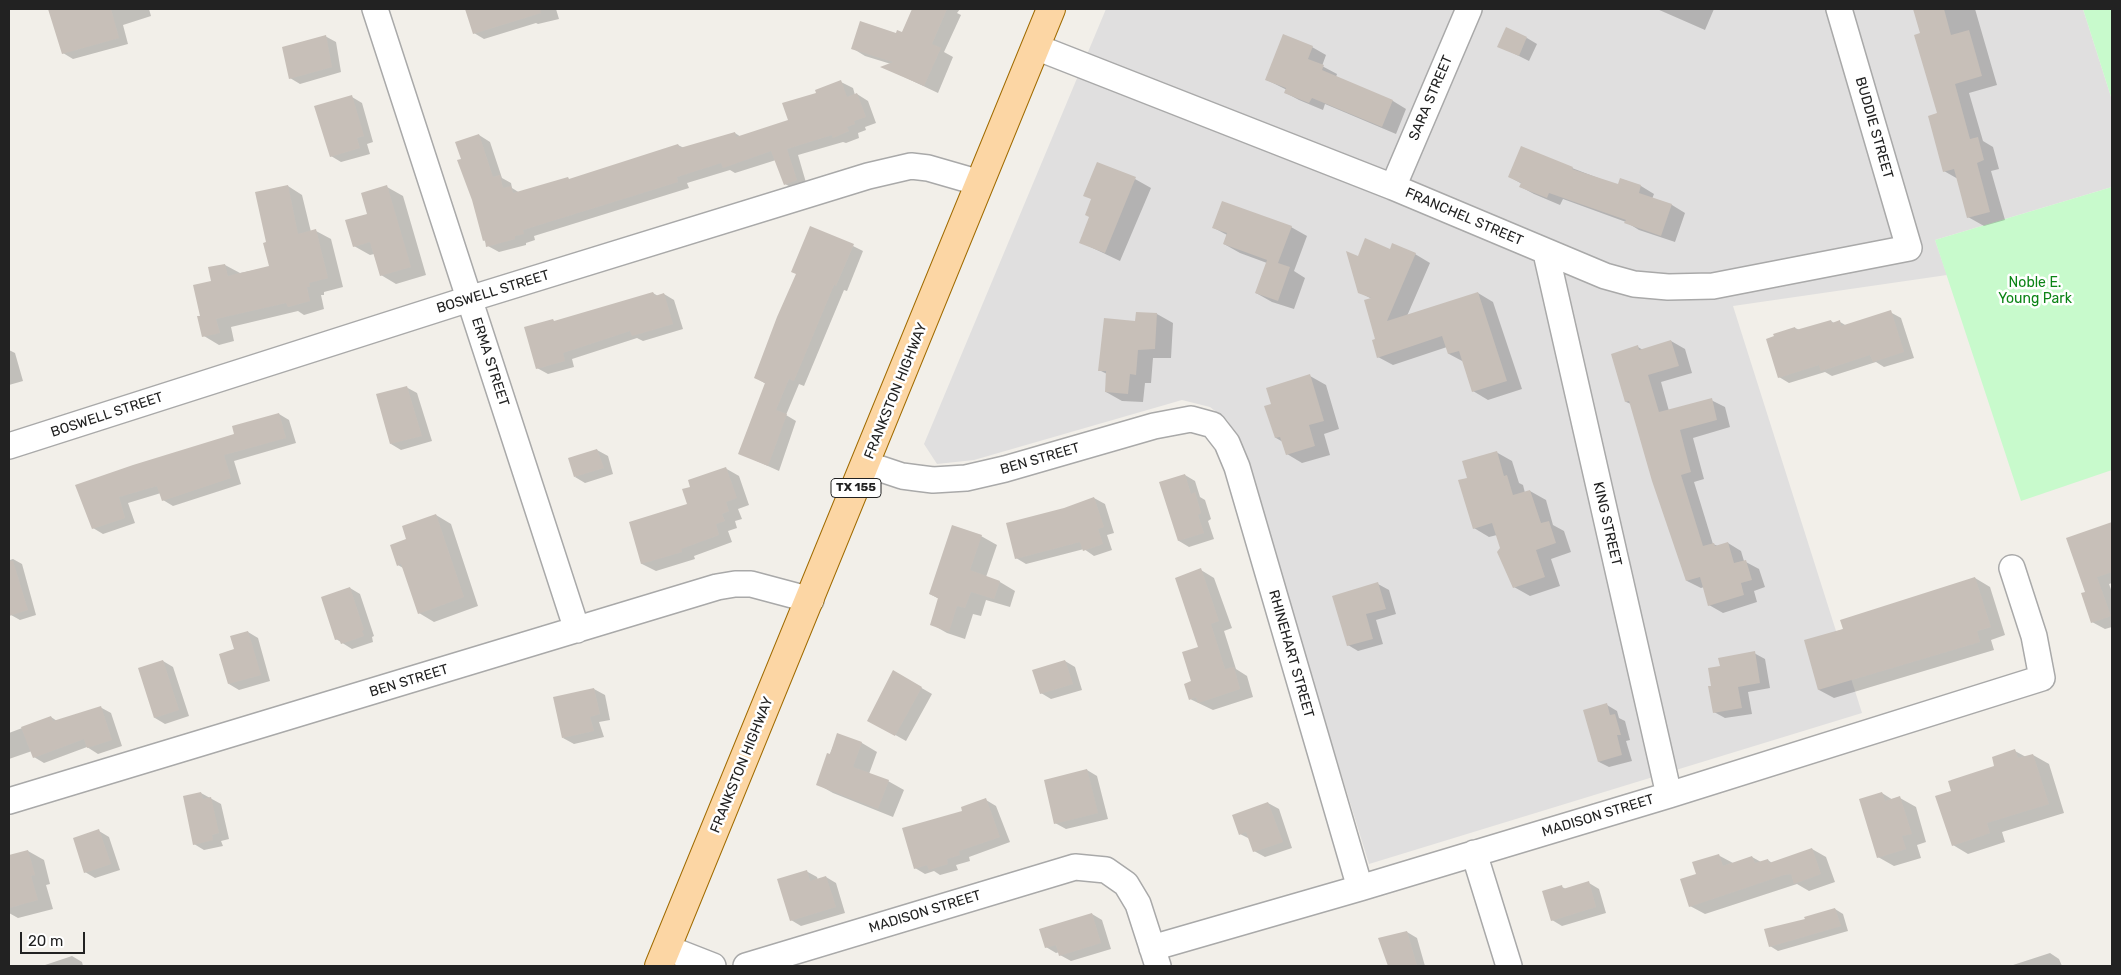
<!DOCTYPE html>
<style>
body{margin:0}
#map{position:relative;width:2121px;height:975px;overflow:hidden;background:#f2efe9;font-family:Rubik,sans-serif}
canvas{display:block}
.frame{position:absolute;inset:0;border:10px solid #222;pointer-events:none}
.scale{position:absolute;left:20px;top:932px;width:65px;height:22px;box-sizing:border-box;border:2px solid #222;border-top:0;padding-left:6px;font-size:15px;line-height:18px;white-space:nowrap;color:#222;-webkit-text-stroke:4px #fff;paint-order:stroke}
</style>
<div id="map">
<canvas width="2121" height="975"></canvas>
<div class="frame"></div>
<div class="scale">20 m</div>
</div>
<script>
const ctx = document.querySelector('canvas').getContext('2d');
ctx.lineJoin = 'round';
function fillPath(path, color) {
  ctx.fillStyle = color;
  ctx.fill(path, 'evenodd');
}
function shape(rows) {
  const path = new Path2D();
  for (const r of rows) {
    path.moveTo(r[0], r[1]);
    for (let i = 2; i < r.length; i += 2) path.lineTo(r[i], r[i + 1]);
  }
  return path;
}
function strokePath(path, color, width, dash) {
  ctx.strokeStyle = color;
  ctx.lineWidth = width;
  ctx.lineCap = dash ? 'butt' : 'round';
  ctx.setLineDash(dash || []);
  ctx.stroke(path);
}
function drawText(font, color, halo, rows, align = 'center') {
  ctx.font = font + ' Rubik,sans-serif';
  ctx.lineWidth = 5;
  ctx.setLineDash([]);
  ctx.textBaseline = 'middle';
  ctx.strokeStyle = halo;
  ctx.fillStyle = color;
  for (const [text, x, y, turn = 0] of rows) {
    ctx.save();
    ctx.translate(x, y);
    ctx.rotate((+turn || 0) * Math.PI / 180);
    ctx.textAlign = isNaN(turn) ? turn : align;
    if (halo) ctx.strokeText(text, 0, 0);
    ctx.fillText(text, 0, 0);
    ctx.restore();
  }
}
const residential = shape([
 [1106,9,2083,9,2112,100,2112,187,1935,240,1947,275,1733,306,1862,713,1369,864,1241,450,1228,421,1210,407,1182,400,974,460,937,464,924,444]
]);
const park = shape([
 [2083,9,2112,9,2112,100],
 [2112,187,2112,470,2021,501,1935,240]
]);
const shadow = shape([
 [49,9,149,9,151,16,123,25,128,44,73,59,63,53],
 [467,9,556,9,559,19,538,24,536,23,484,39,474,33],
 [913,9,960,9,957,13,961,15,944,52,953,57,938,93,883,67,891,64,865,56,852,48,902,33],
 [1657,9,1714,9,1705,30],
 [1923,9,1975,9,1997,85,1969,93,1983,141,1993,147,1999,169,1991,171,2005,220,1984,226,1968,217,1958,179,1944,171,1938,114,1922,34,1915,11],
 [325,36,336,42,341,72,300,84,290,78],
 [1527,38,1537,44,1529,61,1499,46],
 [1312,47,1326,55,1322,66,1337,74,1336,77,1393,101,1406,109,1396,134,1325,104,1323,110,1299,100,1286,93,1287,90,1267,80],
 [841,82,853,88,855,95,857,94,868,101,876,123,865,127,866,130,858,133,859,138,846,143,843,142,798,155,807,186,796,190,785,184,776,160,735,173,730,170,687,183,689,188,534,236,535,240,526,243,526,245,499,252,488,246,484,240,462,160,479,135,490,142,502,178,511,183,512,188,520,193,570,180,678,145,684,148,735,133,741,137,789,121,817,93],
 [352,97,362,103,373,142,367,144,370,154,341,162,331,156],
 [1572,168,1619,186,1621,179,1641,186,1654,194,1652,199,1672,205,1685,213,1675,242,1639,230,1626,222,1563,199,1560,205,1534,194,1521,187,1522,184,1510,177],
 [1135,179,1151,188,1120,261,1080,242],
 [288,186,302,195,311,232,316,231,331,239,343,287,324,292,324,295,321,295,324,309,304,315,298,311,231,327,234,341,219,345,204,336,202,316,213,282,225,265,240,273,270,267,267,243],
 [387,187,403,196,426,275,396,284,381,275,374,254,370,255,354,246,368,214],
 [1291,227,1307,236,1294,271,1305,278,1294,309,1272,302,1256,293,1267,263,1240,253,1224,244,1227,235,1214,228],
 [853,246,863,251,847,291,844,290,804,386,799,384,786,415,796,421,779,471,739,453,766,384,756,378],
 [1391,250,1415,254,1430,263,1407,316,1478,293,1493,302,1522,389,1488,400,1473,391,1464,362,1449,354,1447,347,1393,365,1378,357,1372,299,1359,292,1358,258],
 [653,293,658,296,664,294,674,300,683,329,643,341,637,338,572,359,574,367,548,374,537,368,555,322],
 [1890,312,1901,318,1914,358,1884,367,1876,362,1832,376,1825,372,1789,383,1779,377,1795,328,1800,330,1831,321,1834,323,1840,322,1847,326],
 [1137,314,1157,314,1173,323,1171,358,1153,358,1151,383,1145,383,1143,402,1122,401,1106,392,1107,374,1099,370,1137,323],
 [1671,341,1685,349,1692,373,1661,382,1669,411,1711,400,1725,407,1730,427,1693,438,1704,479,1694,482,1713,544,1718,546,1728,543,1741,551,1744,561,1759,569,1765,587,1754,591,1757,602,1723,613,1709,605,1704,587,1701,588,1687,581,1631,404,1626,402,1638,347,1643,350],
 [9,350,15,353,23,381,9,385],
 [1310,376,1326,385,1339,429,1324,434,1330,455,1302,463,1287,454,1283,442,1276,438,1272,405],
 [406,387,417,393,432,441,401,450,391,444],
 [279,414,289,420,296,443,234,461,241,484,173,506,163,500,161,493,128,503,135,523,103,534,93,528,77,485,236,435],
 [597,450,608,456,613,474,585,483,575,477],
 [1496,452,1512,461,1519,483,1523,485,1525,493,1530,491,1546,500,1553,525,1564,531,1571,552,1551,559,1560,586,1530,596,1514,587,1498,552,1502,548,1497,535,1489,537,1474,528,1468,479],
 [725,468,739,476,749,505,738,509,742,519,735,521,737,528,728,531,732,542,694,556,695,559,656,571,642,564,630,523,689,505,691,487],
 [1185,475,1195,481,1200,497,1205,500,1211,519,1208,521,1214,539,1189,547,1179,541],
 [1094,498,1105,504,1114,533,1107,535,1112,550,1094,556,1084,549,1026,564,1016,558,1064,509],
 [436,515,451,524,478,606,434,622,419,613,403,568,398,565,407,540],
 [2109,524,2112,526,2112,583,2109,584,2112,592,2112,627,2105,629,2092,622,2086,593],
 [981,536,997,545,986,577,1000,582,1015,591,1010,607,986,600,981,616,973,614,965,639,947,633,931,624,939,599,930,594],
 [9,556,10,560,13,559,22,564,36,615,20,620,11,615,9,607],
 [1201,570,1214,578,1232,628,1224,631,1236,669,1247,676,1253,697,1213,710,1190,699,1200,647],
 [1975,578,1990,587,2005,635,1991,640,1994,650,1834,698,1819,690,1806,641,1844,629],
 [1378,584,1389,590,1396,614,1376,620,1383,644,1358,651,1348,645],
 [350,588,360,594,374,636,372,637,373,642,352,649,336,639],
 [248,632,258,638,270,681,239,690,229,684,236,650],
 [1754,653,1765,659,1770,688,1748,692,1752,714,1725,718,1714,712,1713,687,1722,667],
 [163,661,173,667,189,716,165,724,155,718],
 [1065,661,1075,667,1082,690,1051,699,1041,693],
 [894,672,932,694,906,741,869,720],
 [594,689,605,695,610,720,599,722,604,737,574,744,563,738],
 [1607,705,1617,711,1619,718,1625,721,1630,740,1626,741,1632,761,1609,767,1599,762],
 [100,707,111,713,122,746,98,754,87,747,44,763,34,757,32,751,9,759,9,733,51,717,57,721],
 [838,735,862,743,877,752,869,774,888,781,904,790,893,817,833,793,817,784],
 [2015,751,2026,757,2033,755,2049,764,2064,813,2002,832,2005,842,1968,854,1953,845,1953,792,1996,767],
 [1087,770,1097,776,1108,819,1066,829,1055,823],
 [201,793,221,804,229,839,221,841,223,846,204,850,194,844],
 [1882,793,1893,800,1900,798,1916,807,1926,842,1917,845,1921,858,1894,866,1878,857],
 [986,800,996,806,1010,842,969,857,970,861,956,865,958,870,940,875,934,871,925,874,915,868],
 [1268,803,1279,809,1292,848,1265,857,1254,851,1250,839,1240,834],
 [99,831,109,837,120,870,95,878,85,872],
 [1812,849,1826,857,1835,882,1809,891,1797,884,1705,914,1690,906,1697,875,1718,855,1733,863,1752,857,1761,862,1768,860,1772,863],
 [28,851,44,860,50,884,46,885,53,909,18,918,9,913,9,857],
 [806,871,817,877,818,880,826,877,836,883,845,913,801,926,791,920],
 [1589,883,1599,889,1606,913,1562,926,1552,920,1562,887,1566,889],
 [1835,909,1843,914,1848,931,1778,951,1770,946,1806,919],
 [1092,914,1102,920,1111,949,1071,961,1060,955,1060,952,1056,953,1046,947],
 [1407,932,1417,938,1425,966,1389,966,1386,955],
 [2050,953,2059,959,2062,966,2010,966],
 [72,956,82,962,83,966,42,966]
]);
const building = shape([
 [48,9,111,9,119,38,62,54],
 [465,9,540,9,541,13,473,34],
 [912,9,947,9,932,44,941,48,924,86,880,67,893,62,851,49,860,21,896,33,897,30,902,32],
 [1913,9,1944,9,1951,35,1969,30,1982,76,1955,84,1970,139,1978,137,1984,160,1977,163,1990,212,1967,218,1954,169,1943,172,1928,116,1937,113,1914,35,1920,33],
 [1506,27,1527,37,1519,56,1497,47],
 [1283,34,1313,46,1308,59,1324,65,1322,70,1393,100,1382,127,1312,98,1309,103,1284,93,1286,88,1265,80],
 [326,35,332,67,289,79,282,47],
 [841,80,847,97,857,93,866,117,854,121,855,124,847,127,849,131,833,138,832,135,787,149,797,180,784,185,771,151,723,168,721,163,677,177,678,182,523,230,524,234,515,236,515,239,486,247,485,240,483,241,472,200,457,160,461,159,455,142,479,134,493,177,500,175,503,188,511,186,513,193,568,177,569,179,678,144,680,148,735,132,736,137,788,120,782,103,816,93,815,90],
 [352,95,364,136,357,138,360,148,330,157,314,106],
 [1521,146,1573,167,1572,169,1618,184,1620,178,1641,185,1639,193,1672,204,1661,236,1624,223,1626,220,1549,193,1547,198,1519,187,1521,183,1508,177],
 [1097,162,1136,177,1105,253,1079,243,1089,217,1085,215,1091,199,1083,196],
 [288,185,298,234,316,229,328,278,309,283,310,287,307,287,310,301,288,307,286,303,216,319,220,333,202,337,197,316,200,316,193,285,211,281,208,267,225,264,228,276,269,266,263,243,266,242,255,192],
 [387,185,411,267,380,276,370,242,353,247,345,220,367,214,361,193],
 [1222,201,1292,226,1278,263,1290,267,1278,301,1255,293,1267,260,1223,244,1227,233,1212,228],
 [810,226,854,244,836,286,834,285,794,381,789,379,776,410,787,414,768,466,738,454,765,383,754,378,777,317,796,274,791,272],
 [1365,238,1390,249,1392,243,1416,253,1387,321,1478,292,1507,381,1472,392,1459,351,1448,354,1442,336,1377,358,1372,340,1375,339,1364,300,1371,298,1358,293,1346,251,1358,256],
 [653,292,655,296,664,293,673,324,632,336,630,331,563,353,565,361,536,369,524,327,553,319,554,321],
 [1891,310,1904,352,1873,362,1870,355,1821,371,1819,365,1778,378,1766,339,1774,336,1773,334,1795,327,1796,330,1831,320,1832,323,1840,320,1841,326],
 [1136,312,1157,313,1155,349,1138,350,1136,375,1130,374,1128,394,1105,392,1106,371,1098,371,1104,318,1135,321],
 [1671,340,1679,366,1648,375,1659,412,1712,398,1717,420,1680,430,1691,472,1681,475,1703,546,1714,543,1715,546,1728,542,1734,563,1746,560,1752,580,1741,583,1744,595,1708,606,1700,577,1686,581,1652,481,1629,401,1625,402,1611,354,1638,345,1639,350],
 [1310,374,1324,421,1309,425,1315,446,1286,455,1280,437,1275,438,1264,406,1271,404,1266,388],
 [407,386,422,436,390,444,376,394],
 [279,413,286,438,224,455,231,478,162,501,157,486,119,497,125,518,92,529,75,485,133,465,234,434,232,426],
 [597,449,604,468,574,477,568,458],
 [1497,451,1504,476,1507,475,1513,495,1530,490,1541,523,1549,521,1556,543,1536,550,1545,577,1513,588,1497,552,1500,548,1492,523,1473,529,1458,480,1467,478,1462,461],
 [726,467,737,498,726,502,729,511,722,514,725,521,716,524,719,535,681,549,682,552,641,564,629,522,687,504,682,489,690,487,688,480],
 [1185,474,1191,494,1195,492,1201,513,1198,515,1204,533,1178,541,1159,482],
 [1094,497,1104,527,1098,529,1103,544,1083,551,1080,542,1015,559,1006,523,1064,508],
 [436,514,464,597,418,614,401,564,397,566,390,545,406,539,402,526],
 [2112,522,2112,572,2097,577,2111,616,2091,623,2081,593,2085,592,2066,538],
 [952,525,982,535,970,570,1000,581,994,599,971,592,965,608,957,606,949,632,930,625,938,598,929,594],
 [9,561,13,561,28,610,9,616],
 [1201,568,1219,621,1211,624,1225,669,1234,667,1240,689,1198,703,1196,697,1189,700,1184,684,1191,681,1182,652,1198,647,1175,578],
 [1975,577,1991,627,1977,631,1980,642,1818,690,1804,640,1843,629,1840,620],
 [1378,582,1386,609,1366,614,1373,639,1347,646,1332,596],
 [350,587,364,630,362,631,364,636,341,644,339,639,335,640,321,597],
 [248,631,261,675,228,684,219,654,234,649,230,636],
 [1755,651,1760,683,1738,687,1742,708,1713,713,1708,686,1711,686,1708,668,1720,666,1718,658],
 [163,660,179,710,154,718,138,668],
 [1065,660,1073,684,1040,694,1032,670],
 [893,670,922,687,895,736,867,721],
 [594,688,600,714,590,717,594,731,562,738,553,697],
 [1607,703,1610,715,1615,714,1621,735,1617,735,1622,755,1598,762,1583,710],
 [101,706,112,740,87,748,84,739,33,758,21,727,51,716,53,721],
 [837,733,862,742,853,767,889,780,878,809,816,785,827,753,830,754],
 [2015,749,2018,758,2033,754,2049,804,1987,823,1990,833,1952,846,1935,796,1951,791,1948,781,1994,766,1992,757],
 [1087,769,1098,813,1054,824,1044,780],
 [201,792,203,799,211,797,219,833,212,835,213,840,193,845,183,796],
 [1882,792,1885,801,1900,796,1912,834,1902,836,1906,849,1877,858,1859,799],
 [986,798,1000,837,959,851,960,855,947,859,948,864,929,870,927,865,914,869,902,828,962,811,961,807],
 [1268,802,1283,842,1253,852,1246,832,1239,835,1232,815],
 [99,829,111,864,84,873,73,838],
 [1812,848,1821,874,1794,884,1791,874,1784,875,1689,907,1680,879,1696,874,1692,862,1719,854,1723,866,1752,856,1755,863,1768,859,1769,863],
 [28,850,35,875,31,876,38,900,9,908,9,855],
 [807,870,810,881,826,876,836,907,790,921,777,879],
 [1589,881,1596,907,1551,921,1542,891,1562,885,1563,889],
 [1835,908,1841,926,1769,947,1764,929,1805,919,1804,917],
 [1092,913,1101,943,1059,956,1056,945,1045,948,1039,929],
 [1407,931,1417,966,1388,966,1378,938]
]);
const street = shape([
 [375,9,577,630],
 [1036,47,1393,187,1605,276,1634,284,1668,287,1713,286,1909,248,1839,9],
 [1393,187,1469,9],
 [1546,253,1669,795],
 [9,446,469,299,868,176,911,166,928,168,980,183],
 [866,464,902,476,917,478,933,480,966,478,1005,469,1154,426,1191,419,1213,425,1227,443,1237,467,1360,888],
 [9,801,717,587,735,584,751,584,811,600],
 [1474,853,1509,966],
 [667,948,713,966],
 [1152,948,1360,888,1669,795,2042,678,2034,636,2012,568],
 [746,966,1075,867,1106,870,1126,884,1138,904,1158,966]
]);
const primary = shape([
 [659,966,1051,9]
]);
const shields = [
 [856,488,50]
];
const shieldNames = [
 ["TX 155",856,488]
];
const streetNames = [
 ["SARA STREET",1431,98,-67],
 ["BUDDIE STREET",1874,128,74],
 ["FRANCHEL STREET",1464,217,23],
 ["BOSWELL STREET",493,292,-17],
 ["ERMA STREET",490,362,72],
 ["FRANKSTON HIGHWAY",896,391,-68],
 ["BOSWELL STREET",107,415,-18],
 ["BEN STREET",1040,459,-16],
 ["KING STREET",1607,524,77],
 ["RHINEHART STREET",1291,654,74],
 ["BEN STREET",409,681,-17],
 ["FRANKSTON HIGHWAY",742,765,-68],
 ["MADISON STREET",1598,816,-17],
 ["MADISON STREET",925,912,-17]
];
const parkNames = [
 ["Noble E.",2035,283],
 ["Young Park",2035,299]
];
fillPath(residential, '#e0dfdf');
fillPath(park, '#c8facc');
fillPath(shadow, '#0003');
fillPath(building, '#c7bfb8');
strokePath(street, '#a9a9a9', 28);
strokePath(primary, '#a06b00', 30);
strokePath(street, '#fff', 25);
strokePath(primary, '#fcd6a4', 28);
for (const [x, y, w] of shields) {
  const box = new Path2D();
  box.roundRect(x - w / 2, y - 9.5, w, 19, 4);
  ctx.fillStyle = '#fff';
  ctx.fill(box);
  strokePath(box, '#222', 1);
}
drawText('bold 12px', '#222', null, shieldNames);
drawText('14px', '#222', '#fff', streetNames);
drawText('14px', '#0c8416', '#fff', parkNames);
</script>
